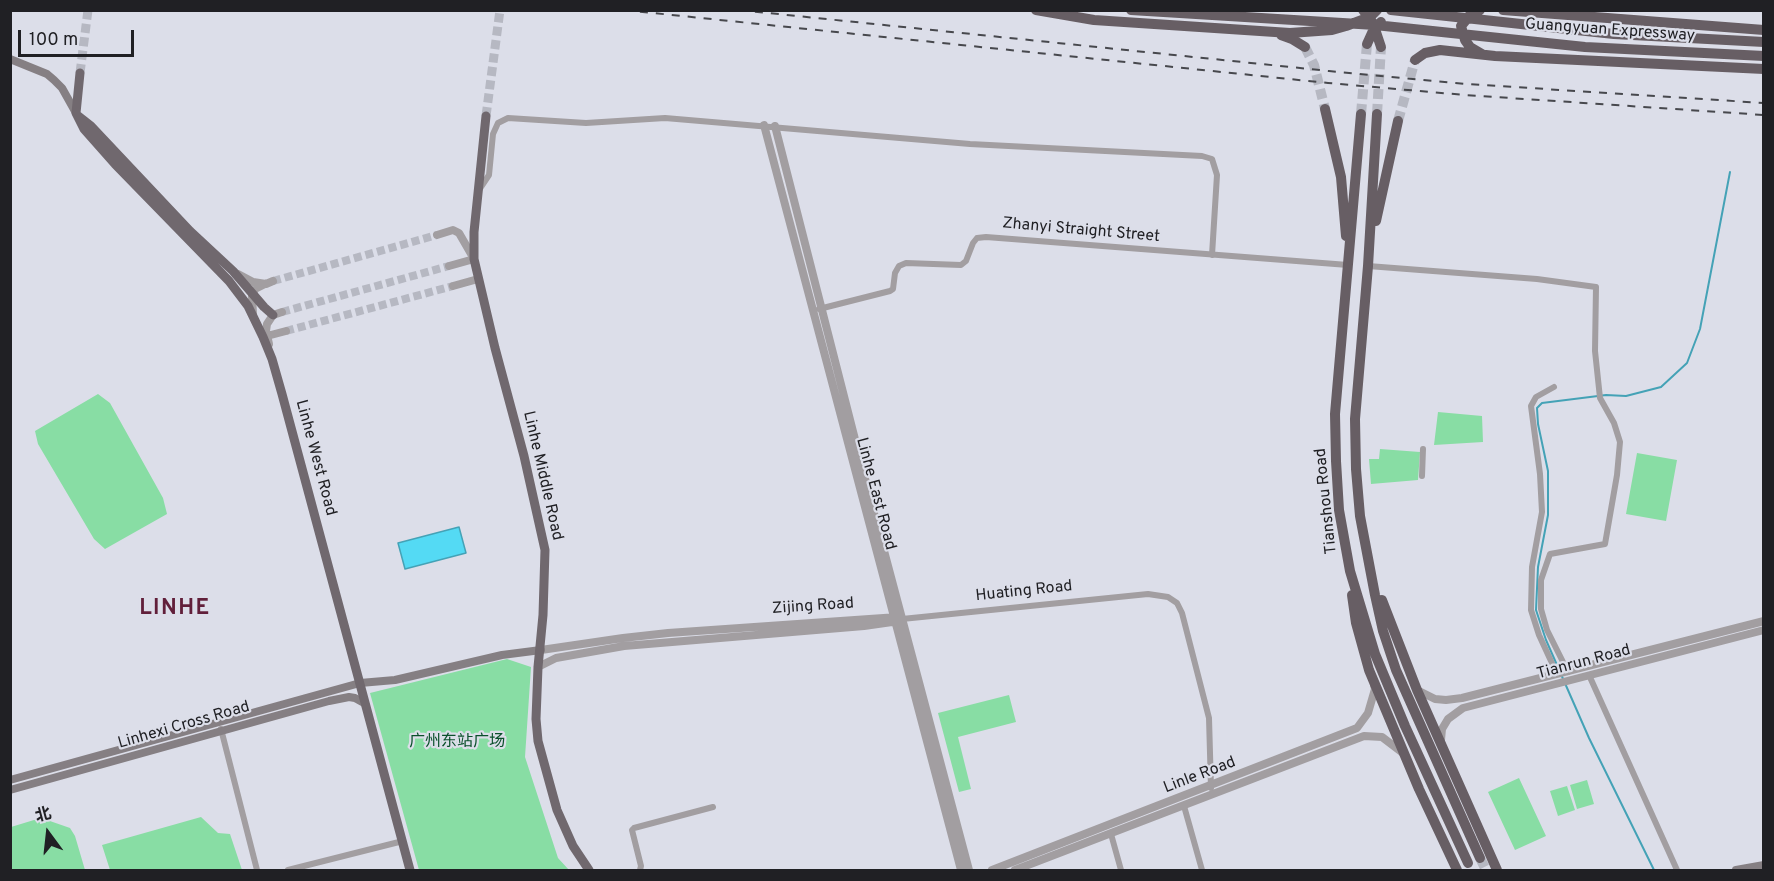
<!DOCTYPE html>
<meta charset="utf-8">
<style>
body{margin:0}
#map{position:relative;width:1774px;height:881px;overflow:hidden;background:#dcdee9;font-family:Overpass,"Noto Sans SC",sans-serif}
canvas{display:block}
.frame{position:absolute;inset:0;border:12px solid #202024;pointer-events:none}
.north{position:absolute;left:18px;top:803px;width:60px;height:60px;-webkit-text-stroke:4px #dcdee9;paint-order:stroke;rotate:345deg;font-size:16px;font-weight:700;line-height:24px;text-align:center;color:#202024}
.north::after{content:'';display:block;margin:auto;width:21px;height:27px;background:#202024;clip-path:polygon(50% 0,100% 100%,50% 72%,0 100%)}
.scale{position:absolute;left:18px;top:30px;width:116px;height:27px;box-sizing:border-box;border:3px solid #202024;border-top:0;padding-left:8px;font-size:18px;line-height:21px;white-space:nowrap;color:#202024;-webkit-text-stroke:4px #dcdee9;paint-order:stroke}
</style>
<div id="map">
<canvas width="1774" height="881"></canvas>
<div class="frame"></div>
<div class="north">北</div>
<div class="scale">100 m</div>
</div>
<script>
const ctx = document.querySelector('canvas').getContext('2d');
ctx.lineJoin = 'round';
function fillPath(path, color) {
  ctx.fillStyle = color;
  ctx.fill(path, 'evenodd');
}
function shape(rows) {
  const path = new Path2D();
  for (const r of rows) {
    path.moveTo(r[0], r[1]);
    for (let i = 2; i < r.length; i += 2) path.lineTo(r[i], r[i + 1]);
  }
  return path;
}
function strokePath(path, color, width, dash) {
  ctx.strokeStyle = color;
  ctx.lineWidth = width;
  ctx.lineCap = dash ? 'butt' : 'round';
  ctx.setLineDash(dash || []);
  ctx.stroke(path);
}
function drawText(font, color, halo, rows, align = 'center') {
  ctx.font = font + ' Overpass,"Noto Sans SC",sans-serif';
  ctx.lineWidth = 4.5;
  ctx.setLineDash([]);
  ctx.textBaseline = 'middle';
  ctx.strokeStyle = halo;
  ctx.fillStyle = color;
  for (const [text, x, y, turn = 0] of rows) {
    ctx.save();
    ctx.translate(x, y);
    ctx.rotate((+turn || 0) * Math.PI / 180);
    ctx.textAlign = isNaN(turn) ? turn : align;
    if (halo) ctx.strokeText(text, 0, 0);
    ctx.fillText(text, 0, 0);
    ctx.restore();
  }
}
const green = shape([
 [98,394,110,403,163,498,167,514,105,549,94,539,38,444,35,431],
 [1438,412,1482,416,1483,442,1434,445],
 [1380,449,1420,452,1418,480,1371,484,1369,459,1379,459],
 [1637,453,1677,460,1666,521,1626,514],
 [507,659,531,667,525,757,558,858,569,870,419,870,370,693],
 [1009,695,1016,722,958,737,971,789,959,792,938,713],
 [1519,778,1546,836,1515,850,1488,792],
 [1587,780,1594,804,1577,809,1570,785],
 [1567,786,1575,810,1558,816,1550,791],
 [201,817,218,833,230,834,242,870,110,870,102,845],
 [34,820,47,820,70,828,75,836,85,870,11,870,11,827]
]);
const water = shape([
 [459,527,466,553,405,569,398,543,459,527]
]);
const stream = shape([
 [1654,870,1589,738,1546,640,1536,610,1538,567,1548,515,1548,471,1538,424,1537,408,1542,403,1606,395,1626,396,1661,387,1687,363,1700,329,1730,172]
]);
const tertiaryTunnel = shape([
 [273,281,437,235],
 [282,312,449,266],
 [286,331,453,286]
]);
const primaryTunnel = shape([
 [80,73,88,10],
 [486,116,500,10]
]);
const trunkTunnel = shape([
 [1305,47,1314,65,1325,109],
 [1361,114,1367,44],
 [1377,114,1381,47],
 [1398,121,1415,60],
 [1480,858,1486,870]
]);
const minor = shape([
 [479,190,489,175,493,134,498,123,508,118,586,123,665,118,970,144,1202,156,1212,159,1217,175,1212,255],
 [1368,266,1537,279,1596,287,1595,351,1600,398,1614,423,1620,442,1617,475,1605,544,1550,554,1541,580,1541,609,1547,630,1568,672],
 [819,309,890,291,893,289,895,273,899,266,906,263,961,265,966,261,973,243,977,238,986,237,1348,265],
 [1554,387,1536,397,1531,406,1540,474,1542,512,1532,567,1531,610,1539,635,1557,674],
 [1422,476,1423,449],
 [902,619,1148,594,1168,597,1177,603,1182,613,1209,718,1211,788],
 [1589,675,1677,870],
 [221,729,257,870],
 [1184,806,1202,870],
 [1111,834,1121,870],
 [288,870,403,841],
 [640,870,641,866,632,830,634,828,713,807]
]);
const tertiary = shape([
 [764,125,961,870],
 [775,126,871,502,969,870],
 [437,235,453,230,459,233,474,259,449,266],
 [238,274,253,282,266,284,273,281],
 [453,286,478,279],
 [253,314,252,296,255,289,265,284],
 [267,336,286,331],
 [269,344,266,331,267,324,273,315,282,312],
 [541,650,623,638,668,633,898,617],
 [538,667,556,658,624,646,864,626,899,621],
 [1417,690,1435,699,1446,700,1462,698,1764,621],
 [1441,740,1442,729,1448,719,1463,708,1764,630],
 [992,870,1357,728,1368,713,1375,689,1374,685],
 [1015,870,1364,736,1382,737,1403,753]
]);
const secondary = shape([
 [10,59,47,74,54,80,62,88,76,113],
 [10,780,360,683,395,680,502,655,541,650],
 [10,790,329,701,349,697,355,698,364,703],
 [1736,870,1764,865]
]);
const primary = shape([
 [76,113,84,129,115,164,229,281,248,306,263,337,272,359,282,394,410,870],
 [76,113,80,73],
 [77,115,91,126,190,231,233,271,264,307,273,315],
 [486,116,474,232,474,259,495,348,524,456,545,550,543,615,538,667,536,719,538,741,557,810,573,846,589,870]
]);
const trunk = shape([
 [1036,10,1094,20,1290,33,1332,30,1346,26,1370,17,1377,10],
 [1131,10,1375,25,1585,47,1764,56],
 [1363,10,1373,23,1381,47],
 [1391,10,1614,34,1764,42],
 [1480,10,1470,15,1461,26,1465,40,1470,47,1482,54],
 [1503,10,1764,30],
 [1281,35,1292,39,1305,47],
 [1367,44,1372,33,1381,22],
 [1415,60,1425,53,1440,50,1495,56,1764,69],
 [1325,109,1341,177,1346,236],
 [1361,114,1335,414,1336,461,1339,510,1350,571,1375,654,1405,726,1468,863],
 [1377,114,1368,266,1355,419,1356,469,1360,516,1375,595,1383,631,1396,670,1480,858],
 [1376,221,1398,121],
 [1352,595,1356,623,1369,670,1419,789,1457,870],
 [1382,600,1417,690,1497,870]
]);
const rail = shape([
 [624,10,1328,83,1465,95,1764,115],
 [739,10,1329,71,1467,84,1764,103]
]);
const streetNames = [
 ["Guangyuan Expressway",1610,31,4],
 ["Zhanyi Straight Street",1081,231,5],
 ["Linhe West Road",315,458,75],
 ["Linhe Middle Road",542,476,77],
 ["Linhe East Road",875,494,75],
 ["Tianshou Road",1327,501,-96],
 ["Huating Road",1024,592,-6],
 ["Zijing Road",813,607,-4],
 ["Tianrun Road",1584,663,-15],
 ["Linhexi Cross Road",184,726,-16],
 ["Linle Road",1200,776,-21]
];
const parkNames = [
 ["广州东站广场",457,743]
];
const districtNames = [
 ["LINHE",175,610]
];
fillPath(green, '#88dda4');
fillPath(water, '#54daf4');
strokePath(water, '#44a2b6', 1.5);
strokePath(stream, '#44a2b6', 2);
strokePath(tertiaryTunnel, '#b6b8c2', 8, [8, 4]);
strokePath(primaryTunnel, '#b6b8c2', 9, [9, 4.5]);
strokePath(trunkTunnel, '#b6b8c2', 10, [10, 5]);
strokePath(minor, '#a29ea1', 6);
strokePath(tertiary, '#a29ea1', 8);
strokePath(secondary, '#857f83', 8);
strokePath(primary, '#70686e', 9);
strokePath(trunk, '#675e64', 10);
strokePath(rail, '#47484d', 2, [8, 8]);
drawText('16px', '#202024', '#dcdee9', streetNames);
drawText('16px', '#0a502b', '#dcdee9', parkNames);
ctx.letterSpacing = '1.5px';
drawText('bold 22px', '#611f3a', '#dcdee9', districtNames);
ctx.letterSpacing = '0px';
</script>
